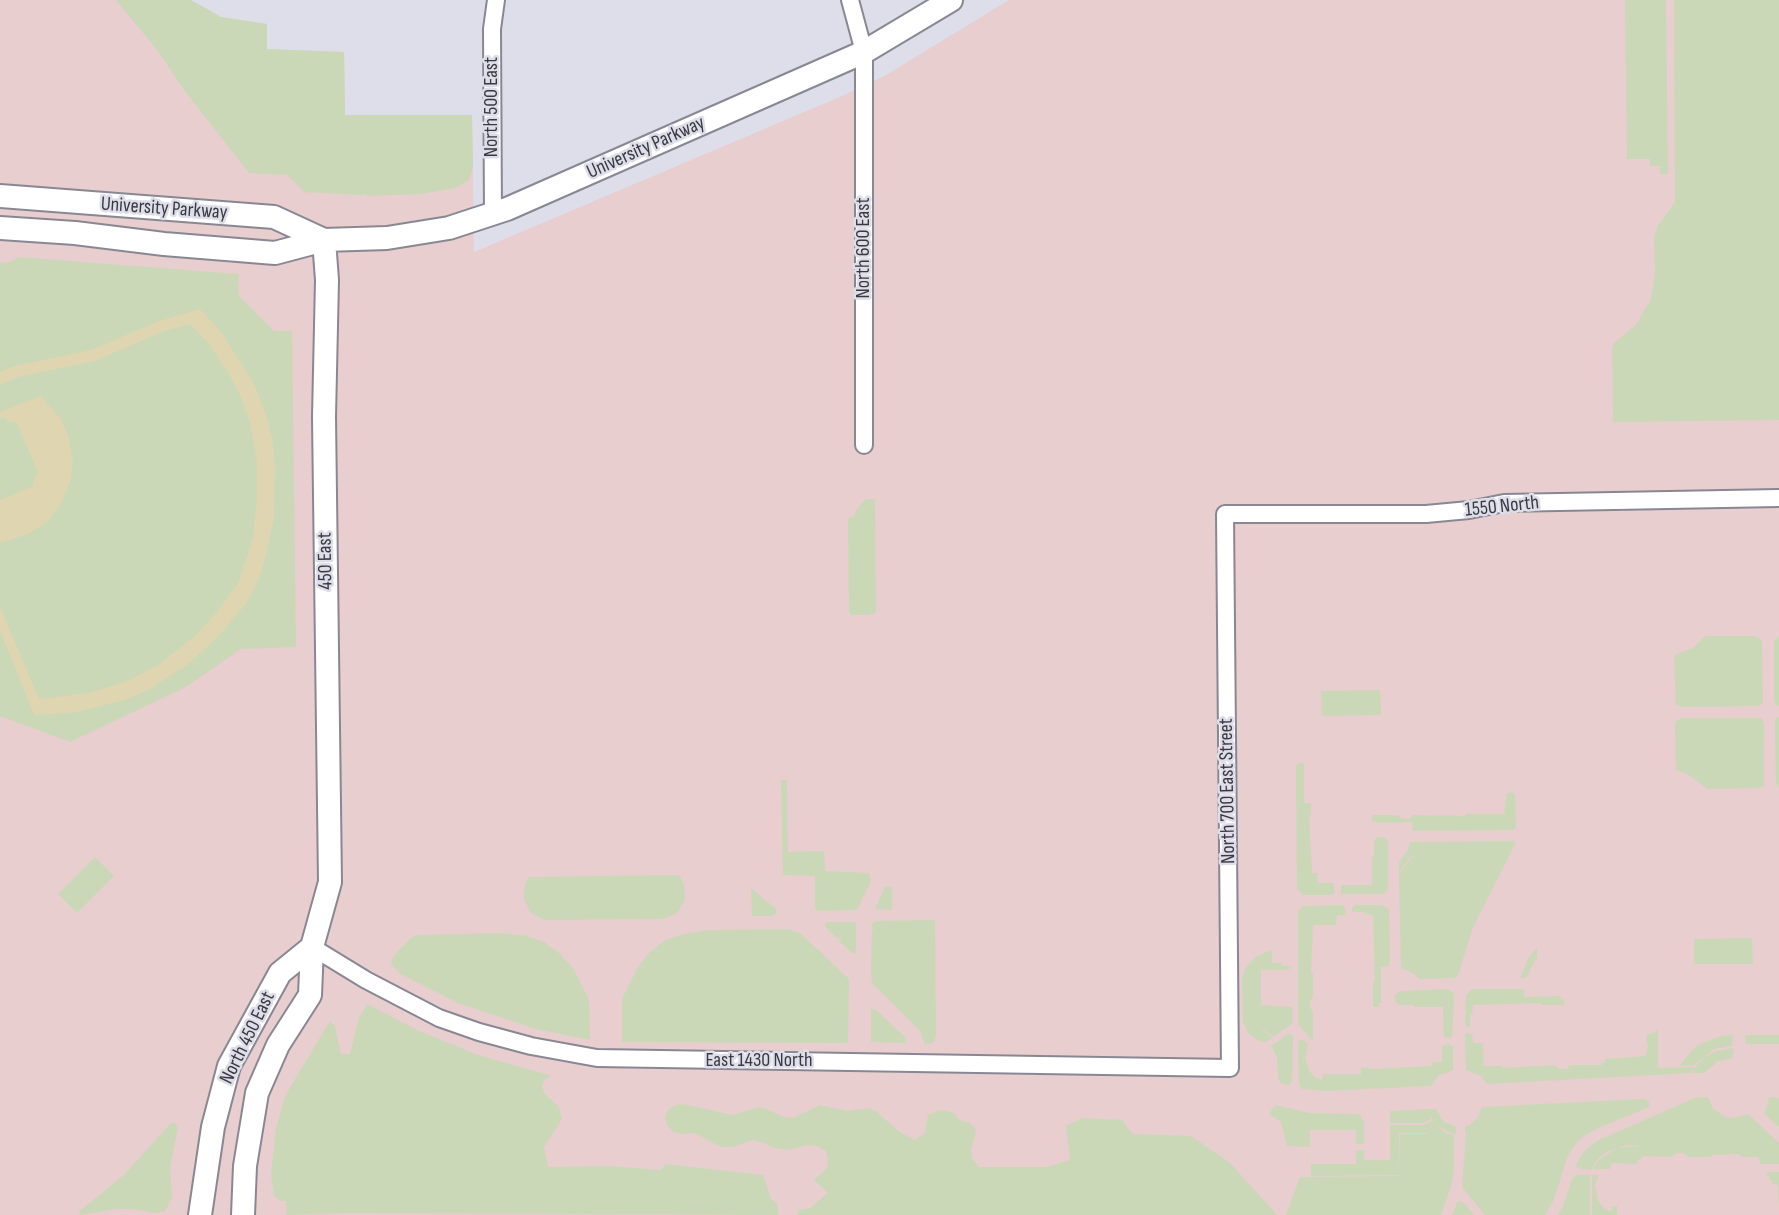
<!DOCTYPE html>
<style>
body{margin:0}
canvas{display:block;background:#deddea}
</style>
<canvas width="1779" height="1215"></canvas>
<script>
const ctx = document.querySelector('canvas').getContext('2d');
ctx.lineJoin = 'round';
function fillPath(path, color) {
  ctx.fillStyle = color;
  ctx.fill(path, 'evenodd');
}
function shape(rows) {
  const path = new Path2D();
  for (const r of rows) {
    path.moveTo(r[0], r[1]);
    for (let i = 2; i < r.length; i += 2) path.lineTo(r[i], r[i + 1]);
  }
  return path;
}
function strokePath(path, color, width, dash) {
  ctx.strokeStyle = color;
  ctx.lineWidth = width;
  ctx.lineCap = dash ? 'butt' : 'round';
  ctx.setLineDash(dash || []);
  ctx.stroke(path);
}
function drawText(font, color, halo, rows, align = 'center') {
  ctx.font = font + ' "Sofia Sans Condensed",sans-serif';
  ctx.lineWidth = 5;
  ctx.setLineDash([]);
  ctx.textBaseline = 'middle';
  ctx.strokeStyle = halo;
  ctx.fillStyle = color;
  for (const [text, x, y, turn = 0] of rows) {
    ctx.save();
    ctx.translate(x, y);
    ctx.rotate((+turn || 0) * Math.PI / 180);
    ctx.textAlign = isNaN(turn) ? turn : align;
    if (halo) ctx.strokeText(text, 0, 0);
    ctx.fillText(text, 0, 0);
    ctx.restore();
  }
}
const education = shape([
 [0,0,191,0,221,17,267,24,267,49,344,52,345,115,472,115,474,252,842,96,886,75,1009,0,1779,0,1779,1215,0,1215]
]);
const green = shape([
 [116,0,191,0,221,17,267,24,267,49,344,52,345,115,472,115,473,166,469,180,455,188,421,194,367,196,365,194,361,195,303,192,303,190,287,175,249,173,184,90,158,51],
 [1625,0,1666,0,1668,174,1660,174,1660,166,1650,166,1650,159,1627,159],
 [1674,0,1779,0,1779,420,1613,422,1612,347,1615,342,1636,325,1651,299,1655,272,1654,236,1658,226,1675,202],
 [19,257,239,274,238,295,274,331,292,331,296,647,241,649,184,688,70,742,0,716,0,263,10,262],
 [866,499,875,499,876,612,873,615,871,612,871,615,852,615,849,612,848,518,855,516,855,511],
 [1705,636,1755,636,1762,640,1763,704,1757,706,1682,707,1676,705,1674,655,1693,648],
 [1779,636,1779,706,1775,703,1774,701,1774,641],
 [1380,690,1381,715,1322,716,1321,691],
 [1779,717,1779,788,1776,783,1775,723,1775,719],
 [1682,718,1761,718,1764,723,1764,786,1757,788,1708,789,1687,774,1676,770,1675,724,1676,721],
 [1299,763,1304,763,1304,803,1311,803,1311,815,1309,816,1312,873,1317,873,1318,883,1333,883,1335,892,1331,895,1303,895,1297,888,1296,766],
 [781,780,787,780,788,852,824,851,825,871,869,873,871,881,857,910,817,911,815,909,815,876,783,875],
 [1511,792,1515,795,1516,827,1513,830,1413,831,1412,822,1376,823,1376,821,1372,821,1372,815,1398,815,1402,819,1409,819,1413,815,1465,816,1466,814,1504,814,1507,794],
 [1377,837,1386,838,1388,842,1388,888,1386,892,1382,894,1341,894,1341,885,1372,885,1372,857,1374,856,1374,841],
 [1515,841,1515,844,1473,927,1458,975,1455,978,1420,979,1411,972,1401,968,1399,873,1410,860,1414,852,1399,872,1399,862,1408,850,1410,842],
 [95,857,114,876,77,913,58,894],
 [679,875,684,885,685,900,677,913,664,919,544,920,531,913,524,899,524,888,529,877],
 [892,886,892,910,875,909,885,887],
 [752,889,776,909,777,914,774,914,774,916,752,916,751,891],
 [1342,905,1345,907,1346,915,1337,915,1336,925,1313,925,1311,973,1313,974,1313,997,1310,1001,1310,1008,1313,1012,1313,1041,1299,1025,1298,1021,1298,912,1303,906],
 [1355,905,1382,905,1389,909,1390,953,1389,966,1381,967,1381,1003,1379,1003,1379,1007,1373,1007,1373,982,1375,981,1373,915,1365,914,1364,912,1352,912,1352,908],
 [935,920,936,1036,933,1043,925,1044,920,1031,872,983,871,974,874,973,871,972,872,930,874,928,872,928,872,924,876,921],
 [827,922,856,922,856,954,851,952,839,941,841,938,838,939,826,928,825,924],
 [709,930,789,929,801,934,849,979,848,1042,846,1043,622,1042,622,999,638,967,651,951,666,940,683,934],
 [501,933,527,936,544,942,559,953,573,968,589,1000,590,1040,536,1029,458,1003,401,974,395,969,391,962,394,955,412,937,416,935],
 [1752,938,1753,964,1694,964,1694,939],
 [1537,948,1537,957,1526,978,1520,978,1529,957],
 [1272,950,1272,963,1282,963,1282,966,1292,966,1288,970,1261,970,1261,1005,1292,1007,1293,1023,1273,1037,1259,1026,1253,1016,1259,1027,1272,1038,1266,1042,1259,1041,1249,1034,1243,1022,1242,977,1245,969,1255,957],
 [1448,989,1453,993,1454,996,1452,1036,1450,1038,1444,1037,1443,1007,1414,1007,1414,1005,1398,1005,1398,1003,1395,1002,1395,995,1400,991],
 [1472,989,1524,989,1524,997,1561,996,1561,999,1564,999,1564,1005,1542,1005,1541,1003,1473,1005,1472,1014,1470,1015,1470,1027,1467,1027,1465,1024,1466,996],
 [367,1004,417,1030,478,1055,552,1076,545,1079,542,1085,544,1093,559,1107,562,1119,544,1147,548,1167,609,1166,661,1170,666,1164,763,1175,771,1199,778,1205,778,1215,348,1213,287,1215,286,1201,280,1201,274,1196,271,1175,276,1129,285,1096,330,1021,335,1026,341,1054,350,1054,359,1018],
 [875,1009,905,1037,906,1043,871,1042,871,1027,874,1027,871,1026,871,1010],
 [1658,1030,1658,1068,1694,1067,1690,1073,1487,1084,1481,1076,1466,1070,1465,1036,1466,1033,1472,1034,1473,1043,1483,1043,1484,1066,1502,1066,1503,1068,1555,1065,1559,1069,1567,1069,1570,1065,1602,1065,1602,1063,1605,1063,1605,1059,1645,1056,1648,1048,1646,1036],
 [1288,1034,1292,1035,1293,1038,1292,1082,1289,1085,1281,1083,1278,1078,1277,1057,1271,1046],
 [1733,1035,1732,1046,1714,1049,1694,1065,1680,1066,1691,1051,1700,1044,1721,1036],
 [1745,1035,1779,1035,1779,1044,1746,1044],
 [1300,1040,1304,1040,1308,1044,1305,1058,1310,1072,1316,1078,1322,1080,1323,1074,1361,1074,1361,1067,1374,1069,1432,1066,1432,1062,1442,1062,1442,1046,1449,1044,1453,1046,1453,1070,1438,1076,1431,1086,1325,1091,1302,1089,1299,1085,1298,1043],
 [1734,1048,1732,1058,1717,1062,1704,1073,1691,1073,1700,1061,1708,1055,1716,1051],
 [1697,1097,1697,1099,1698,1097,1708,1097,1713,1109,1726,1117,1734,1118,1748,1114,1779,1143,1779,1164,1760,1164,1759,1157,1741,1157,1740,1154,1712,1155,1711,1157,1688,1157,1684,1153,1676,1153,1672,1157,1642,1156,1641,1159,1637,1160,1637,1164,1611,1163,1610,1169,1593,1169,1598,1161,1617,1148,1644,1146,1626,1145,1606,1152,1597,1160,1591,1170,1577,1168,1576,1165,1582,1154,1590,1146,1599,1140],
 [1769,1097,1779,1098,1779,1127,1764,1113,1768,1104],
 [1644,1099,1649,1102,1649,1107,1598,1128,1581,1138,1574,1146,1567,1158,1554,1199,1545,1215,1485,1215,1462,1187,1466,1135,1471,1133,1465,1134,1465,1126,1470,1125,1478,1118,1482,1107],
 [683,1104,733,1115,759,1107,769,1110,783,1117,793,1118,820,1105,846,1111,868,1108,876,1111,898,1131,915,1140,925,1133,928,1115,940,1110,948,1111,955,1114,958,1119,971,1124,974,1127,976,1133,971,1149,972,1159,979,1167,1047,1167,1070,1160,1066,1126,1082,1118,1123,1120,1126,1126,1133,1134,1191,1136,1229,1162,1277,1215,797,1215,799,1210,810,1208,828,1193,814,1180,827,1168,828,1160,826,1151,817,1146,807,1145,788,1150,775,1148,764,1143,752,1140,733,1147,721,1147,694,1133,681,1134,674,1132,667,1125,665,1117,668,1110,675,1105],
 [1275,1105,1309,1113,1360,1114,1364,1123,1364,1144,1356,1144,1356,1130,1310,1130,1310,1147,1287,1146,1281,1122,1269,1114],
 [1428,1109,1436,1109,1443,1121,1456,1127,1456,1134,1451,1133,1436,1125,1445,1133,1454,1135,1454,1168,1452,1183,1441,1215,1286,1215,1300,1177,1399,1176,1400,1134,1427,1134,1428,1133,1399,1133,1399,1175,1311,1176,1311,1164,1356,1164,1356,1150,1364,1150,1364,1160,1390,1160,1390,1125,1424,1125,1433,1120,1429,1113,1431,1119,1424,1123,1390,1123,1390,1111],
 [171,1123,175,1123,178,1127,170,1167,172,1198,165,1211,155,1213,133,1209,115,1209,80,1215,79,1211,82,1209,124,1175],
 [1769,1172,1779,1172,1779,1209,1778,1185,1772,1184,1772,1180,1769,1180,1769,1176,1766,1175],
 [1576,1175,1590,1175,1590,1215,1558,1215,1563,1206,1572,1179],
 [1592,1175,1599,1175,1595,1184,1598,1201,1604,1208,1611,1212,1612,1206,1617,1206,1617,1215,1592,1215],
 [1458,1201,1464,1203,1474,1215,1452,1215]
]);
const sand = shape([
 [200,309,223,334,255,386,265,412,272,438,275,462,274,519,264,563,256,586,246,604,216,639,187,665,150,689,128,699,78,712,34,715,0,631,0,606,39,699,89,693,130,680,146,671,161,663,197,634,220,608,238,583,253,538,257,498,257,461,250,423,241,397,233,381,209,344,190,324,162,332,95,361,18,377,0,385,0,372,14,366,91,350,159,321],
 [41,396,60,418,68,435,73,462,70,483,60,505,47,522,28,534,0,543,0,500,33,486,34,478,38,473,17,423,9,422,4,417,0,419,0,414,2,411]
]);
const minor = shape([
 [850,0,864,52,864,445],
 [493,215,492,29,496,0],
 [312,947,366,980,439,1018,479,1032,531,1046,597,1058,1230,1068,1225,514,1426,514,1469,510,1504,503,1779,498]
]);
const secondary = shape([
 [0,196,274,217,324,240],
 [0,228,75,233,164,244,275,253,324,240,387,238,449,228,507,209,864,52,951,0],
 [200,1215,213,1127,229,1066,280,973,312,947],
 [243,1215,245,1166,257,1093,278,1045,310,995,312,947,330,882,324,417,327,280,324,240]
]);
const streetNames = [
 ["North 500 East",492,107,-90],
 ["University Parkway",646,148,-24],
 ["University Parkway",164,209,4],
 ["North 600 East",864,248,-90],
 ["1550 North",1502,507,-6],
 ["450 East",326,561,-91],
 ["North 700 East Street",1228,791,-91],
 ["North 450 East",248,1038,-64],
 ["East 1430 North",759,1061]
];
fillPath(education, '#e8cece');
fillPath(green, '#cad8b7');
fillPath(sand, '#dfd5b0');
strokePath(minor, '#898793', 20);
strokePath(secondary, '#898793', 26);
strokePath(minor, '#fff', 16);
strokePath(secondary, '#fff', 22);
drawText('20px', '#3a393e', '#deddea', streetNames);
</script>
